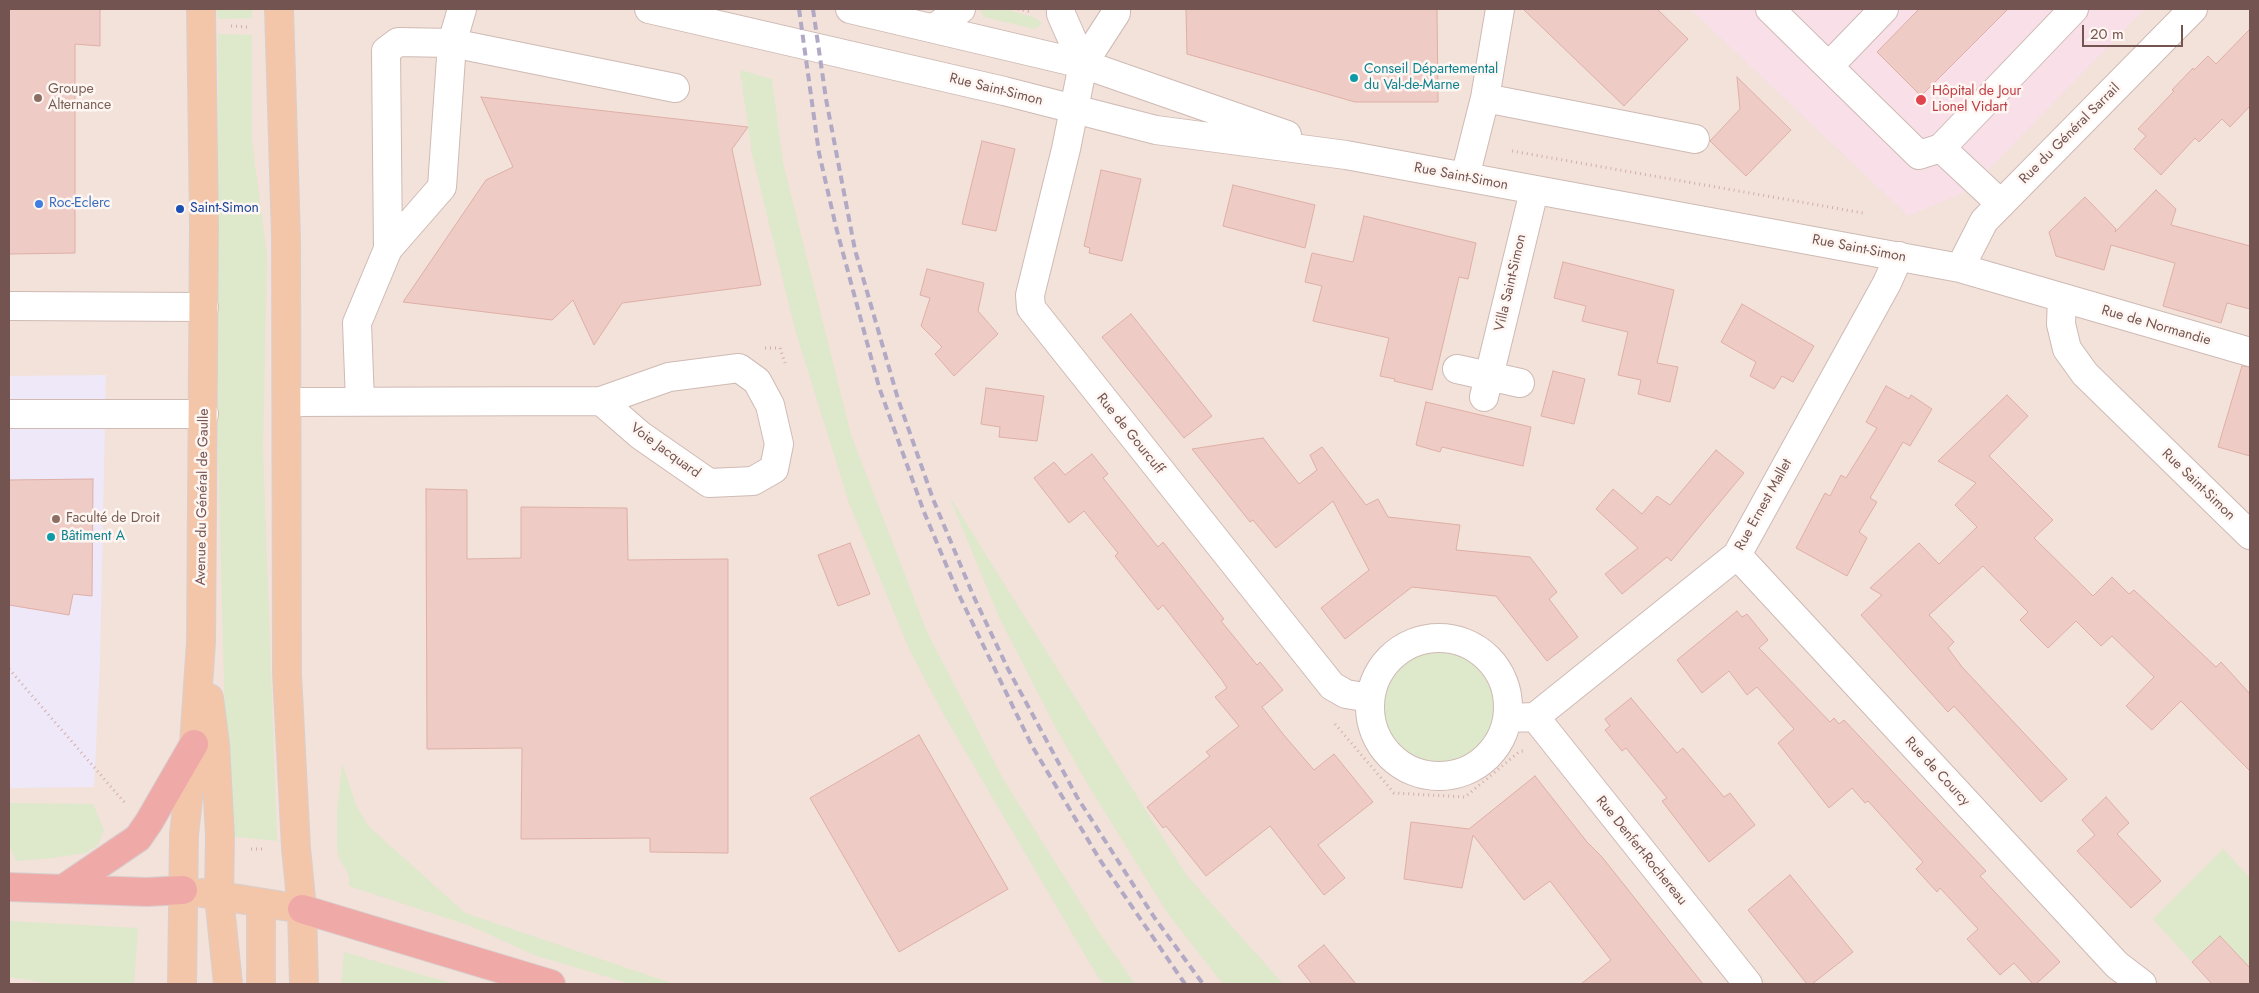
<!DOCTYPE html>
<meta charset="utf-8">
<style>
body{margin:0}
#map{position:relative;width:2259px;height:993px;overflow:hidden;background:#fbf1eb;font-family:Jost,sans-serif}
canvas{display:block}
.frame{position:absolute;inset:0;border:10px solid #745450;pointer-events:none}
.scale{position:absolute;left:2082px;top:25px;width:101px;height:22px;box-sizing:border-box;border:2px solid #745450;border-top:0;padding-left:6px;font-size:15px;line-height:18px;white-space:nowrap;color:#745450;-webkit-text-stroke:4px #fef6f2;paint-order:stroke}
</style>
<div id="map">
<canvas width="2259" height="993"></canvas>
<div class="frame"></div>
<div class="scale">20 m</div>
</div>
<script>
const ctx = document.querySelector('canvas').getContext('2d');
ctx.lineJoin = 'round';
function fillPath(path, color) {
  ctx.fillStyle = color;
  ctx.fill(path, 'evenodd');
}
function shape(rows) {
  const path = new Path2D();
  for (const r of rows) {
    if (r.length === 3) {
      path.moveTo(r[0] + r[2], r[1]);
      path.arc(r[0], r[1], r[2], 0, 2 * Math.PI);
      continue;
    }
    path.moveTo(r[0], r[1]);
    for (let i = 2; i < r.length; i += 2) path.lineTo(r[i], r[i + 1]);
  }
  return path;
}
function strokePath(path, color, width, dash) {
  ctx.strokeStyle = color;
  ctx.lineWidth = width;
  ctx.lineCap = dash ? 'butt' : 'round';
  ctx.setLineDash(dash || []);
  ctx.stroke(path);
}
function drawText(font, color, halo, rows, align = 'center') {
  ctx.font = font + ' Jost,sans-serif';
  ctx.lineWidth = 5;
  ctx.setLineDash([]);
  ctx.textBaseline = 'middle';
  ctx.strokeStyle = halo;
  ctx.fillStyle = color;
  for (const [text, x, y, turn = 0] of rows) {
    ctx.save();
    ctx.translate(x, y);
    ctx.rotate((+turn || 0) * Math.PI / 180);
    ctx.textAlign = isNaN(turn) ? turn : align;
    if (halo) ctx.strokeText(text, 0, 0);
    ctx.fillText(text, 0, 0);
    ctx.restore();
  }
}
const residential = shape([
 [9,9,2250,9,2250,984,9,984]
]);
const education = shape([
 [106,375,100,663,94,787,9,788,9,376]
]);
const medical = shape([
 [1690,9,2145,9,1968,191,1908,216]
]);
const green = shape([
 [217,9,252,9,252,18,218,19],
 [980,9,1005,9,1036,18,1042,24,1035,29,984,17],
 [218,34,252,35,252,142,267,255,263,449,277,841,228,836,218,448],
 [740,70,772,79,783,163,851,435,927,632,1003,779,1096,928,1135,984,1104,984,1098,977,944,715,910,651,849,503,795,329,752,154],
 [949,496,1187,876,1283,984,1223,984,1167,912,1088,785,1057,730,1000,619],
 [1438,706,57],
 [342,763,356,805,368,826,465,913,674,984,631,984,534,955,471,926,349,886,349,875,339,858,337,846,337,812],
 [9,803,93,804,104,830,98,845,85,853,52,858,16,861,9,861,16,860,9,846],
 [2223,849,2250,878,2250,965,2248,966,2220,936,2192,962,2153,919],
 [9,921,138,928,134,984,53,984,9,977],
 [344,952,454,984,341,984]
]);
const building = shape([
 [9,9,100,9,100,46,75,44,75,253,9,254,9,9],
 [1186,9,1437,9,1438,102,1355,102,1187,54,1186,9],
 [1523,9,1657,9,1688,39,1624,106,1523,9],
 [1919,9,2008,9,1921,96,1877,52,1919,9],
 [2250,29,2250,106,2230,127,2222,119,2199,142,2195,138,2161,175,2134,149,2146,136,2138,129,2174,91,2172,90,2193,68,2194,70,2208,56,2216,64,2250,29],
 [1737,77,1791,130,1746,176,1710,141,1740,109,1737,77],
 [481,97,748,127,732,149,761,285,622,303,594,345,573,300,552,320,403,302,486,180,513,167,481,97],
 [982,141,1015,149,996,231,962,224,982,141],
 [1101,170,1141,179,1122,261,1089,253,1090,248,1084,246,1101,170],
 [1233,185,1315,205,1305,248,1223,226,1233,185],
 [2156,190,2176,209,2171,225,2250,246,2250,309,2227,303,2221,323,2163,306,2175,263,2111,245,2104,270,2056,256,2049,232,2085,197,2116,229,2115,232,2156,190],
 [1364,216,1476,243,1468,279,1459,277,1432,390,1394,381,1395,379,1380,376,1389,338,1313,321,1322,286,1305,282,1312,253,1353,262,1364,216],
 [1563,262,1674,290,1657,363,1678,367,1670,402,1638,394,1641,380,1618,375,1628,332,1582,321,1586,306,1554,298,1563,262],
 [927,269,984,283,978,311,998,334,954,376,935,354,942,347,921,326,930,298,920,295,927,269],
 [1742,304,1814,346,1793,382,1782,376,1774,389,1750,376,1756,362,1721,342,1742,304],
 [1131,314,1212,416,1184,438,1102,337,1131,314],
 [2242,366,2250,367,2250,456,2218,447,2242,366],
 [1553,371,1585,379,1574,424,1541,416,1553,371],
 [1886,386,1909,399,1911,395,1932,409,1910,446,1903,442,1870,498,1877,502,1859,532,1867,538,1847,576,1796,548,1825,493,1830,496,1841,475,1846,478,1877,428,1866,422,1886,386],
 [986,388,1044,396,1037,441,999,437,1000,427,981,424,986,388],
 [2007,395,2028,416,1989,456,2053,520,2034,538,2093,596,2112,577,2129,594,2134,590,2216,667,2221,662,2250,694,2250,771,2181,701,2152,730,2126,706,2154,677,2112,636,2101,646,2076,621,2048,648,2020,620,2028,612,1983,566,1929,615,1954,642,1948,648,1962,667,2067,779,2041,802,1954,706,1948,712,1861,615,1882,595,1870,588,1919,543,1939,564,1977,527,1955,505,1976,483,1938,461,2007,395],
 [1426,402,1531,427,1523,466,1442,447,1440,452,1416,445,1426,402],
 [1263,438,1299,484,1317,470,1310,455,1322,447,1366,505,1378,499,1388,517,1460,525,1456,550,1530,557,1557,592,1549,599,1578,637,1547,661,1496,596,1412,587,1345,639,1321,608,1369,570,1333,501,1276,548,1253,520,1250,522,1192,449,1263,438],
 [1716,450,1744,473,1671,561,1667,557,1622,594,1605,574,1638,548,1596,509,1613,489,1642,514,1657,496,1670,505,1716,450],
 [1092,454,1108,474,1103,478,1158,547,1163,542,1224,619,1221,621,1257,665,1260,662,1283,690,1262,707,1283,734,1314,770,1334,754,1373,802,1318,845,1345,878,1324,895,1270,826,1206,876,1166,826,1163,828,1147,807,1210,756,1206,752,1239,726,1215,697,1227,688,1222,680,1163,605,1158,610,1115,556,1118,553,1084,511,1069,523,1034,478,1054,462,1065,475,1092,454],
 [93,479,92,596,73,594,69,615,9,605,9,480,93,479],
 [426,489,467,490,467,559,521,558,521,507,627,508,628,560,728,559,728,853,650,852,650,838,521,839,522,748,427,749,426,489],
 [850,543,870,594,838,606,818,555,850,543],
 [1737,611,1742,617,1747,614,1768,640,1759,648,1830,722,1834,718,1839,724,1844,720,1986,871,1980,876,2060,962,2036,984,2033,984,2014,963,2000,975,1967,939,1978,929,1940,888,1937,892,1916,869,1923,862,1868,801,1865,803,1852,788,1829,808,1778,743,1794,729,1757,687,1747,695,1729,671,1702,693,1677,660,1737,611],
 [1631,698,1677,753,1683,748,1724,797,1730,793,1755,825,1709,862,1662,801,1667,798,1626,748,1622,751,1605,730,1610,726,1605,719,1631,698],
 [919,735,1008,889,899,952,810,798,919,735],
 [1535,776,1587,842,1602,857,1703,984,1581,984,1611,960,1550,881,1524,900,1473,835,1462,888,1404,879,1411,822,1469,829,1535,776],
 [2106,797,2129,823,2117,834,2161,881,2131,908,2077,851,2095,835,2082,820,2106,797],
 [1790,875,1853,952,1812,984,1807,984,1748,910,1790,875],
 [2220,936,2250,968,2250,984,2212,984,2192,962,2220,936],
 [1324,945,1356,984,1312,984,1298,966,1324,945]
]);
const path = shape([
 [1018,9,1031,12],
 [231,26,247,27],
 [1512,151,1863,213],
 [765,348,780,348,785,363],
 [9,669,125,803],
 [1335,724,1394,793,1465,797,1519,752,1523,751],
 [251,849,265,849]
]);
const minor = shape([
 [462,9,452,43,675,88],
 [649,9,1004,91,1156,130,1346,155,1960,268,2250,352],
 [850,9,1083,64,1287,135],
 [1061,9,1061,14,1083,64],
 [1116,9,1116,13,1083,64,1066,149,1030,295,1031,308,1332,686,1346,694,1370,698],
 [1770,9,1919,155,1941,148,2074,9],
 [934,28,961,9],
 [1829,66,1884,9],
 [1485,98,1695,139],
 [1941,148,2001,204],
 [1465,177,1485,98,1500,9],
 [1960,268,1984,221,2193,9],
 [2062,298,2061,324,2067,349,2085,374,2250,535],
 [9,306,204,307],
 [1457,369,1520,383],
 [1484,397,1534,191],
 [287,402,601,401,669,377,739,368,757,381,770,405,779,444,774,469,753,481,709,483,640,435,601,401],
 [360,402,357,323,388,249,442,187,452,43,398,42,386,51,388,249],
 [9,414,204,414],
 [1737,555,2117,965,2142,984],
 [1439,707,69],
 [1535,717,1748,984],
 [1508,718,1535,717,1737,555,1887,283,1899,256]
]);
const major = shape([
 [279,9,286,238,287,674,296,848,302,909,304,984],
 [209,698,215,744,220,836,219,896,228,984],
 [202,893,302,909],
 [182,984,184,835,194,744,201,642,204,225,201,9],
 [261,984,261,903]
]);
const highway = shape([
 [9,887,147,892,183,890],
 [63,889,138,838,149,822,194,744],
 [302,909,551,984]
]);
const rail = shape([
 [799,9,819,153,836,227,879,387,924,512,958,593,1032,746,1100,860,1185,984],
 [813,9,826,99,855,250,898,399,933,499,973,595,1008,669,1077,797,1154,917,1203,984]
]);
const markers = [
 [1354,78,5,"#0f9aa8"],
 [38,98,5,"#8d6e63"],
 [1921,100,6,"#e0444e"],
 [39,204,5,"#3f7fe0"],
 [180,209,5,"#1a4fb4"],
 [56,519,5,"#8d6e63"],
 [51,537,5,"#0f9aa8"]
];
const cultureNames = [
 ["Conseil Départemental",1364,70],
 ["du Val-de-Marne",1364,86],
 ["Bâtiment A",61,537]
];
const educationNames = [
 ["Groupe",48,90],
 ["Alternance",48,106],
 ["Faculté de Droit",66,519]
];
const streetNames = [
 ["Rue Saint-Simon",996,90,14],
 ["Rue du Général Sarrail",2070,134,-45],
 ["Rue Saint-Simon",1461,177,11],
 ["Rue Saint-Simon",1859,249,11],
 ["Villa Saint-Simon",1511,283,-77],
 ["Rue de Normandie",2156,326,16],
 ["Rue de Gourcuff",1130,434,51],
 ["Voie Jacquard",665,451,36],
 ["Rue Saint-Simon",2198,485,44],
 ["Avenue du Général de Gaulle",203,497,-89],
 ["Rue Ernest Mallet",1764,505,-61],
 ["Rue de Courcy",1937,772,47],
 ["Rue Denfert-Rochereau",1641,851,51]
];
const healthNames = [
 ["Hôpital de Jour",1932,92],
 ["Lionel Vidart",1932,108]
];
const shopNames = [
 ["Roc-Eclerc",49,204]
];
const transitNames = [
 ["Saint-Simon",190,209]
];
fillPath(residential, '#f2e2da');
fillPath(education, '#eee8f8');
fillPath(medical, '#f8dfe8');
fillPath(green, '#dee8ca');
fillPath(building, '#eeccc5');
strokePath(building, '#dfafa7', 1);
strokePath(minor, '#cfbab4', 30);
strokePath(major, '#d8cfce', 30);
strokePath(highway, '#d8cfce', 30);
strokePath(path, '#d3aea8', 3, [1, 4]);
strokePath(minor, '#fff', 28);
strokePath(major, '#f3c6aa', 28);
strokePath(highway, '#efaaa8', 28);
strokePath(rail, '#b2a9c5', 4, [8, 5]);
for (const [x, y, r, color] of markers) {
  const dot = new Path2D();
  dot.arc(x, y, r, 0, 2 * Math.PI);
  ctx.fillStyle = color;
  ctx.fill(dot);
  strokePath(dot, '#fef6f2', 2);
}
drawText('14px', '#0d838f', '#fef6f2', cultureNames, 'left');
drawText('14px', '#785e54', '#fef6f2', educationNames, 'left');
drawText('14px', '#745450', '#fef6f2', streetNames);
drawText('14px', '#be3a42', '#fef6f2', healthNames, 'left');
drawText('14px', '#366cbe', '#fef6f2', shopNames, 'left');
drawText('14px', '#164399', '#fef6f2', transitNames, 'left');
</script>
